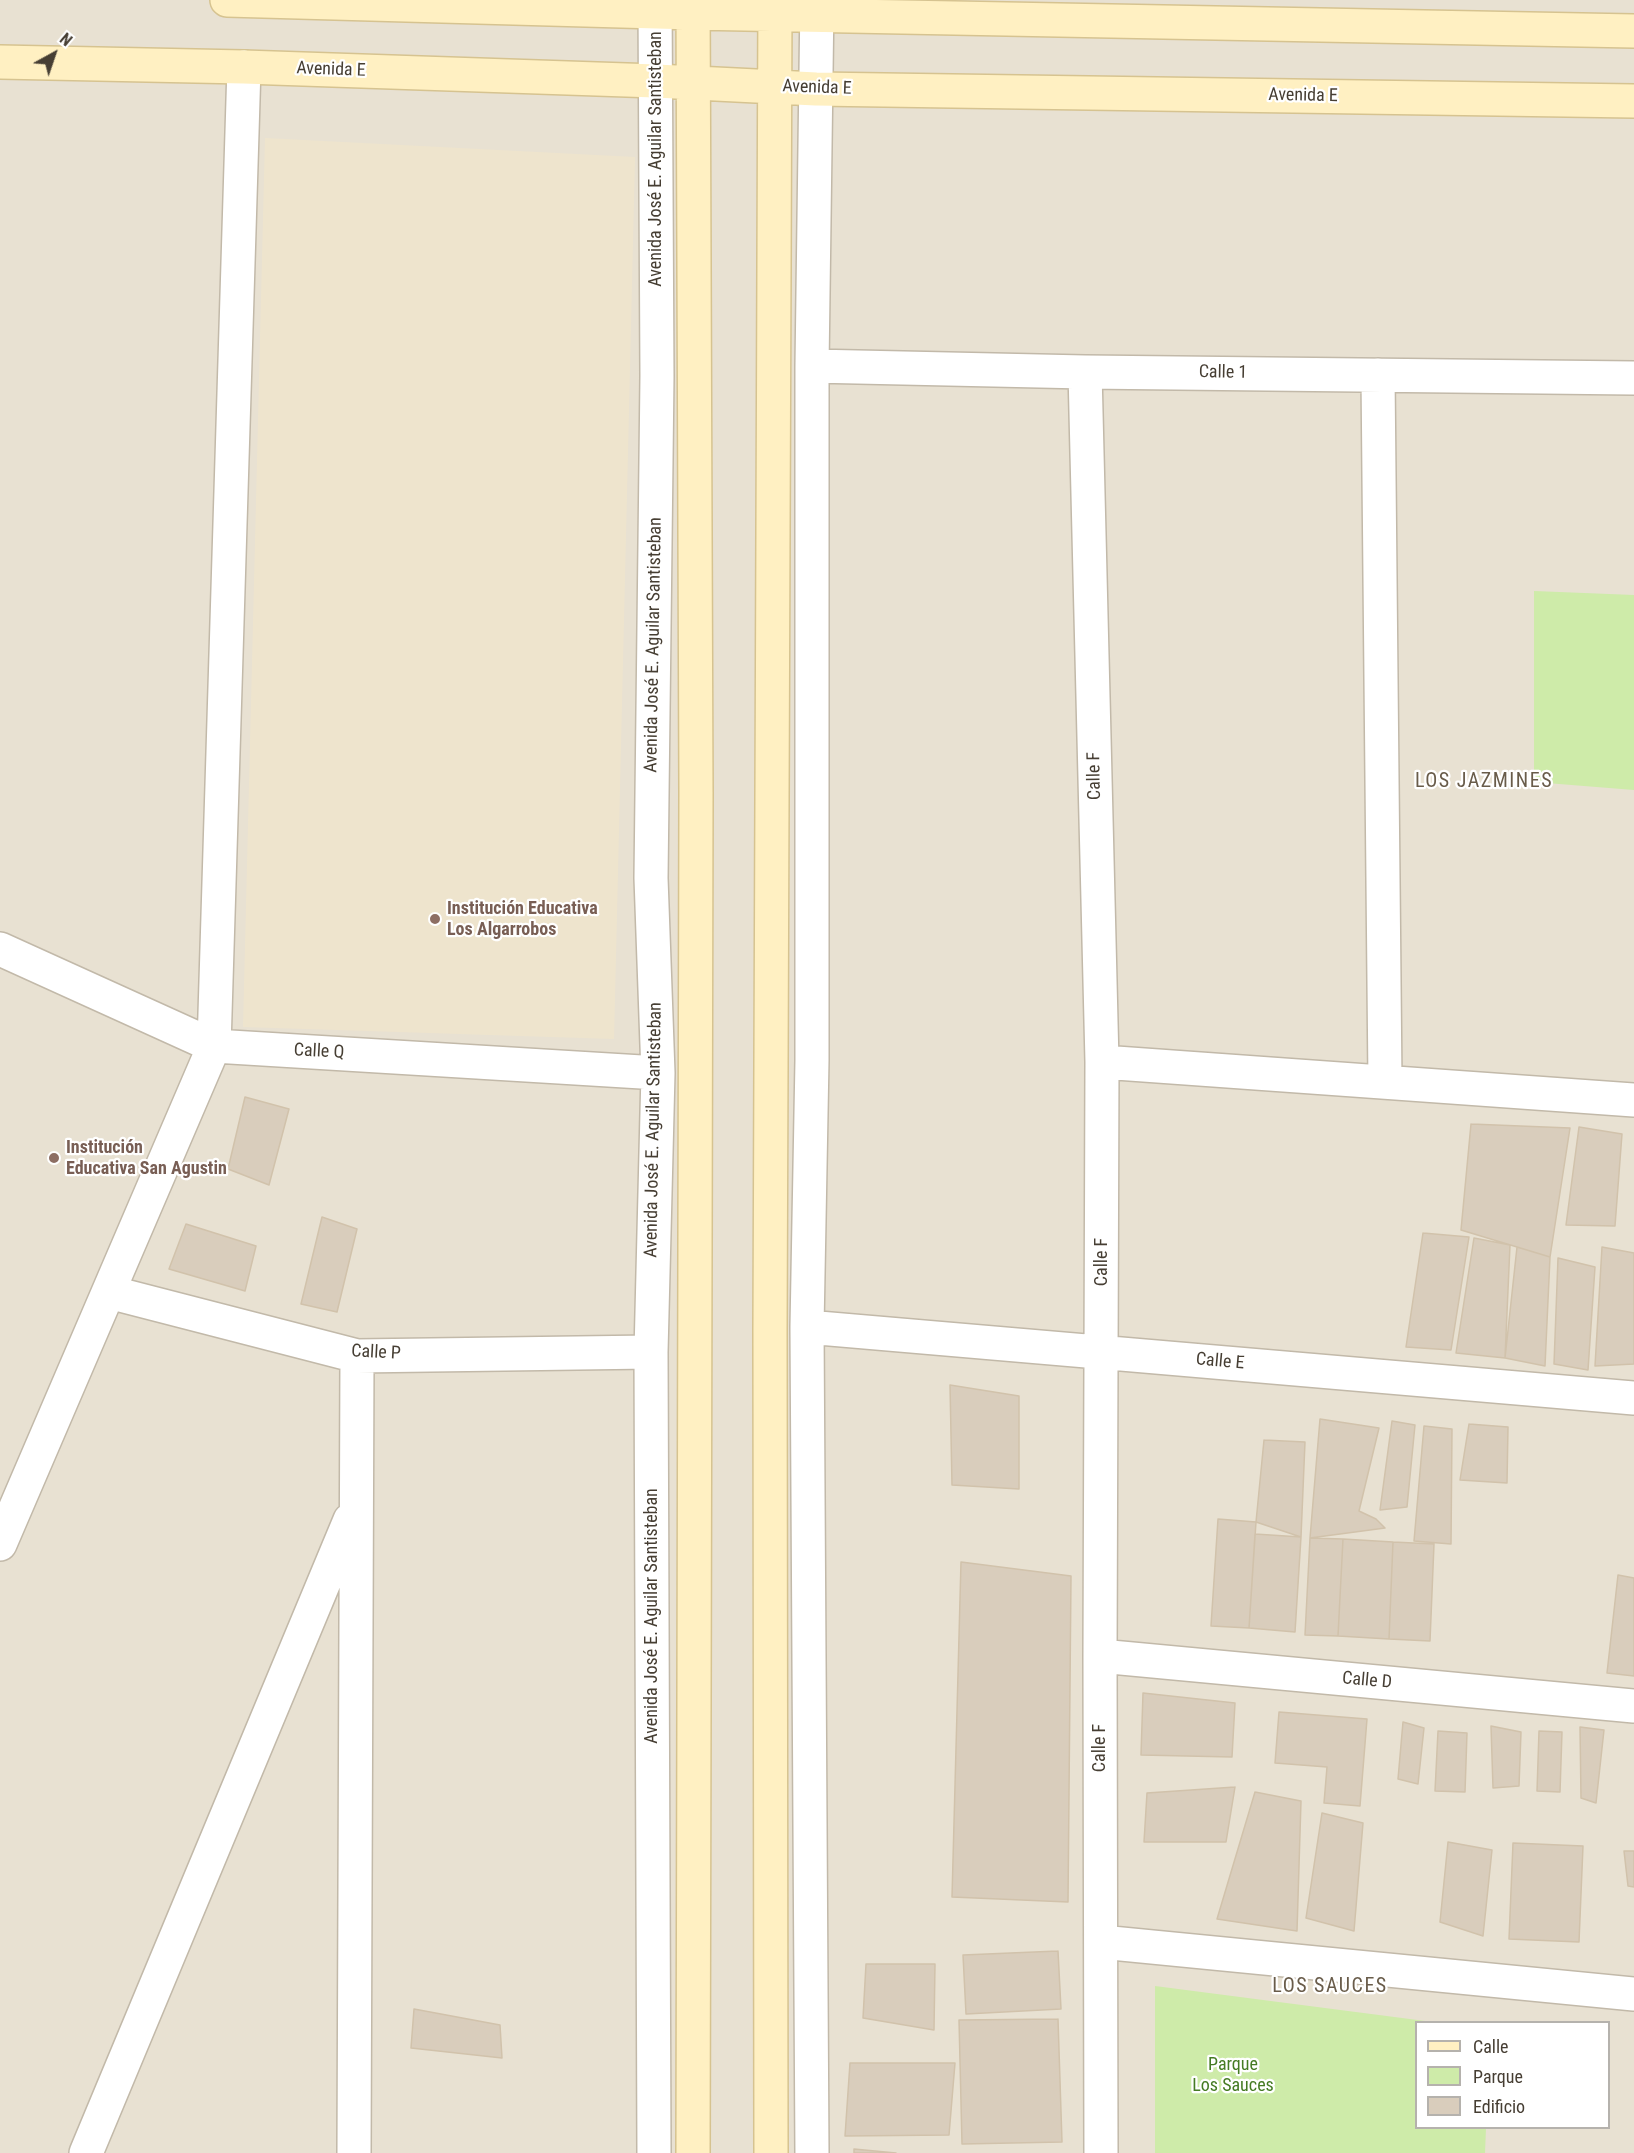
<!DOCTYPE html>
<meta charset="utf-8">
<style>
body{margin:0}
#map{position:relative;width:1634px;height:2153px;overflow:hidden;background:#f3efe4;font-family:"Roboto Condensed",sans-serif}
canvas{display:block}
.legend{position:absolute;left:1415px;top:2021px;width:195px;height:108px;box-sizing:border-box;background:#fff;border:2px solid #b5b2ad;margin:0;padding:8px 10px;list-style:none;font-size:18px;color:#463e33}
.legend li{display:flex;align-items:center;gap:12px;height:30px}
.legend b{width:30px;border:2px solid #b5b2ad}
.north{position:absolute;left:24px;top:24px;width:60px;height:60px;-webkit-text-stroke:4px #fff;paint-order:stroke;rotate:40deg;font-size:16px;font-weight:700;line-height:24px;text-align:center;color:#463e33}
.north::after{content:'';display:block;margin:auto;width:21px;height:27px;background:#463e33;clip-path:polygon(50% 0,100% 100%,50% 72%,0 100%)}
</style>
<div id="map">
<canvas width="1634" height="2153"></canvas>
<ul class="legend">
<li><b style="height:8px;background:#fff0c2"></b>Calle</li>
<li><b style="height:16px;background:#ceeba9"></b>Parque</li>
<li><b style="height:16px;background:#d9cdbc"></b>Edificio</li>
</ul>
<div class="north">N</div>
</div>
<script>
const ctx = document.querySelector('canvas').getContext('2d');
ctx.lineJoin = 'round';
function fillPath(path, color) {
  ctx.fillStyle = color;
  ctx.fill(path, 'evenodd');
}
function shape(rows) {
  const path = new Path2D();
  for (const r of rows) {
    path.moveTo(r[0], r[1]);
    for (let i = 2; i < r.length; i += 2) path.lineTo(r[i], r[i + 1]);
  }
  return path;
}
function strokePath(path, color, width, dash) {
  ctx.strokeStyle = color;
  ctx.lineWidth = width;
  ctx.lineCap = dash ? 'butt' : 'round';
  ctx.setLineDash(dash || []);
  ctx.stroke(path);
}
function drawText(font, color, halo, rows, align = 'center') {
  ctx.font = font + ' "Roboto Condensed",sans-serif';
  ctx.lineWidth = 4.5;
  ctx.setLineDash([]);
  ctx.textBaseline = 'middle';
  ctx.strokeStyle = halo;
  ctx.fillStyle = color;
  for (const [text, x, y, turn = 0] of rows) {
    ctx.save();
    ctx.translate(x, y);
    ctx.rotate((+turn || 0) * Math.PI / 180);
    ctx.textAlign = isNaN(turn) ? turn : align;
    if (halo) ctx.strokeText(text, 0, 0);
    ctx.fillText(text, 0, 0);
    ctx.restore();
  }
}
const residential = shape([
 [0,0,1634,0,1634,2153,0,2153],
 [1416,2022,1608,2022,1608,2128,1416,2128]
]);
const education = shape([
 [265,138,635,157,614,1039,243,1027]
]);
const green = shape([
 [1534,591,1634,595,1634,790,1534,782],
 [1155,1986,1433,2022,1416,2022,1416,2128,1486,2128,1485,2153,1155,2153]
]);
const building = shape([
 [245,1097,289,1109,269,1185,228,1169,245,1097],
 [1471,1124,1570,1128,1550,1257,1461,1230,1471,1124],
 [1579,1127,1622,1134,1615,1226,1566,1225,1579,1127],
 [322,1217,357,1229,337,1312,301,1304,322,1217],
 [186,1224,256,1246,245,1291,169,1269,186,1224],
 [1423,1233,1469,1237,1451,1350,1406,1347,1423,1233],
 [1474,1238,1510,1245,1505,1358,1456,1353,1474,1238],
 [1517,1247,1550,1257,1545,1366,1505,1358,1517,1247],
 [1602,1247,1634,1253,1634,1364,1595,1366,1602,1247],
 [1558,1258,1595,1267,1588,1370,1554,1364,1558,1258],
 [950,1385,1019,1396,1019,1489,952,1485,950,1385],
 [1320,1419,1379,1428,1359,1511,1376,1519,1385,1528,1310,1538,1320,1419],
 [1392,1421,1415,1425,1407,1507,1380,1510,1392,1421],
 [1469,1424,1508,1427,1507,1483,1460,1480,1469,1424],
 [1424,1426,1452,1429,1451,1544,1414,1541,1424,1426],
 [1264,1440,1305,1442,1301,1537,1256,1522,1264,1440],
 [1218,1519,1256,1522,1249,1628,1211,1626,1218,1519],
 [1255,1534,1301,1537,1295,1632,1249,1628,1255,1534],
 [1310,1538,1343,1539,1338,1636,1305,1635,1310,1538],
 [1343,1539,1393,1542,1389,1639,1338,1636,1343,1539],
 [1393,1542,1434,1544,1430,1641,1389,1639,1393,1542],
 [961,1562,1071,1576,1068,1902,952,1897,961,1562],
 [1618,1575,1634,1578,1634,1676,1607,1673,1618,1575],
 [1143,1693,1235,1703,1232,1757,1141,1755,1143,1693],
 [1279,1712,1367,1719,1360,1806,1324,1803,1327,1767,1275,1763,1279,1712],
 [1403,1722,1424,1728,1418,1784,1398,1779,1403,1722],
 [1491,1726,1521,1732,1519,1786,1493,1788,1491,1726],
 [1580,1727,1604,1730,1596,1803,1581,1798,1580,1727],
 [1438,1731,1467,1733,1465,1792,1435,1791,1438,1731],
 [1539,1731,1562,1732,1560,1792,1537,1791,1539,1731],
 [1235,1787,1226,1842,1144,1842,1147,1793,1235,1787],
 [1255,1792,1301,1801,1297,1931,1217,1919,1255,1792],
 [1322,1813,1363,1823,1354,1931,1306,1918,1322,1813],
 [1448,1842,1492,1850,1483,1936,1440,1922,1448,1842],
 [1513,1843,1583,1846,1579,1942,1509,1939,1513,1843],
 [1624,1851,1634,1851,1634,1887,1628,1886,1624,1851],
 [1058,1951,1061,2009,966,2014,963,1955,1058,1951],
 [866,1964,935,1964,934,2030,863,2018,866,1964],
 [414,2009,500,2025,502,2058,411,2048,414,2009],
 [1058,2019,1062,2142,962,2144,959,2020,1058,2019],
 [850,2063,955,2063,949,2135,845,2136,850,2063],
 [854,2149,896,2153,854,2153,854,2149]
]);
const street = shape([
 [812,366,1085,372,1634,378],
 [1085,372,1102,1062,1100,1656,1101,2153],
 [1378,375,1385,1082],
 [0,949,214,1046,658,1073],
 [1102,1062,1634,1100],
 [109,1292,357,1356,651,1352],
 [807,1327,1634,1398],
 [0,1544,214,1046,244,67],
 [1100,1656,1634,1706],
 [1101,1942,1634,1994],
 [86,2153,350,1520],
 [354,2153,357,1356],
 [654,2153,651,1352,658,1073,651,878,657,376,655,0],
 [812,2153,807,1327,812,1060,812,366,817,0]
]);
const secondary = shape([
 [227,0,693,13,1634,31],
 [0,62,244,67,656,81,816,89,1634,101],
 [693,2153,696,792,693,0],
 [771,2153,770,1327,775,0]
]);
const markers = [
 [435,919,6,"#8d6e63"],
 [54,1158,6,"#8d6e63"]
];
const streetNames = [
 ["Avenida E",331,70,2],
 ["Avenida E",817,88,2],
 ["Avenida E",1303,96,1],
 ["Avenida José E. Aguilar Santisteban",656,159,-90],
 ["Calle 1",1223,373,1],
 ["Avenida José E. Aguilar Santisteban",654,645,-89],
 ["Calle F",1095,776,-91],
 ["Calle Q",319,1052,3],
 ["Avenida José E. Aguilar Santisteban",654,1130,-89],
 ["Calle F",1102,1262,-90],
 ["Calle P",376,1353,3],
 ["Calle E",1220,1362,5],
 ["Avenida José E. Aguilar Santisteban",652,1616,-90],
 ["Calle D",1367,1681,5],
 ["Calle F",1100,1748,-90]
];
const educationNames = [
 ["Institución Educativa",447,909],
 ["Los Algarrobos",447,930],
 ["Institución",66,1148],
 ["Educativa San Agustin",66,1169]
];
const parkNames = [
 ["Parque",1233,2065],
 ["Los Sauces",1233,2086]
];
const neighbourhoodNames = [
 ["LOS JAZMINES",1484,782],
 ["LOS SAUCES",1330,1987]
];
fillPath(residential, '#e8e1d2');
fillPath(education, '#eee4cd');
fillPath(green, '#ceeba9');
fillPath(building, '#d9cdbc');
strokePath(building, '#d1c2ab', 1.5);
strokePath(street, '#c2b9a9', 36);
strokePath(secondary, '#d6c390', 36);
strokePath(street, '#fff', 33);
strokePath(secondary, '#fff0c2', 33);
for (const [x, y, r, color] of markers) {
  const dot = new Path2D();
  dot.arc(x, y, r, 0, 2 * Math.PI);
  ctx.fillStyle = color;
  ctx.fill(dot);
  strokePath(dot, '#fff', 2);
}
drawText('18px', '#463e33', '#fff', streetNames);
drawText('bold 18px', '#785e54', '#fff', educationNames, 'left');
drawText('18px', '#457b23', '#fff', parkNames);
ctx.letterSpacing = '1.5px';
drawText('20px', '#695c4a', '#fff', neighbourhoodNames);
ctx.letterSpacing = '0px';
</script>
